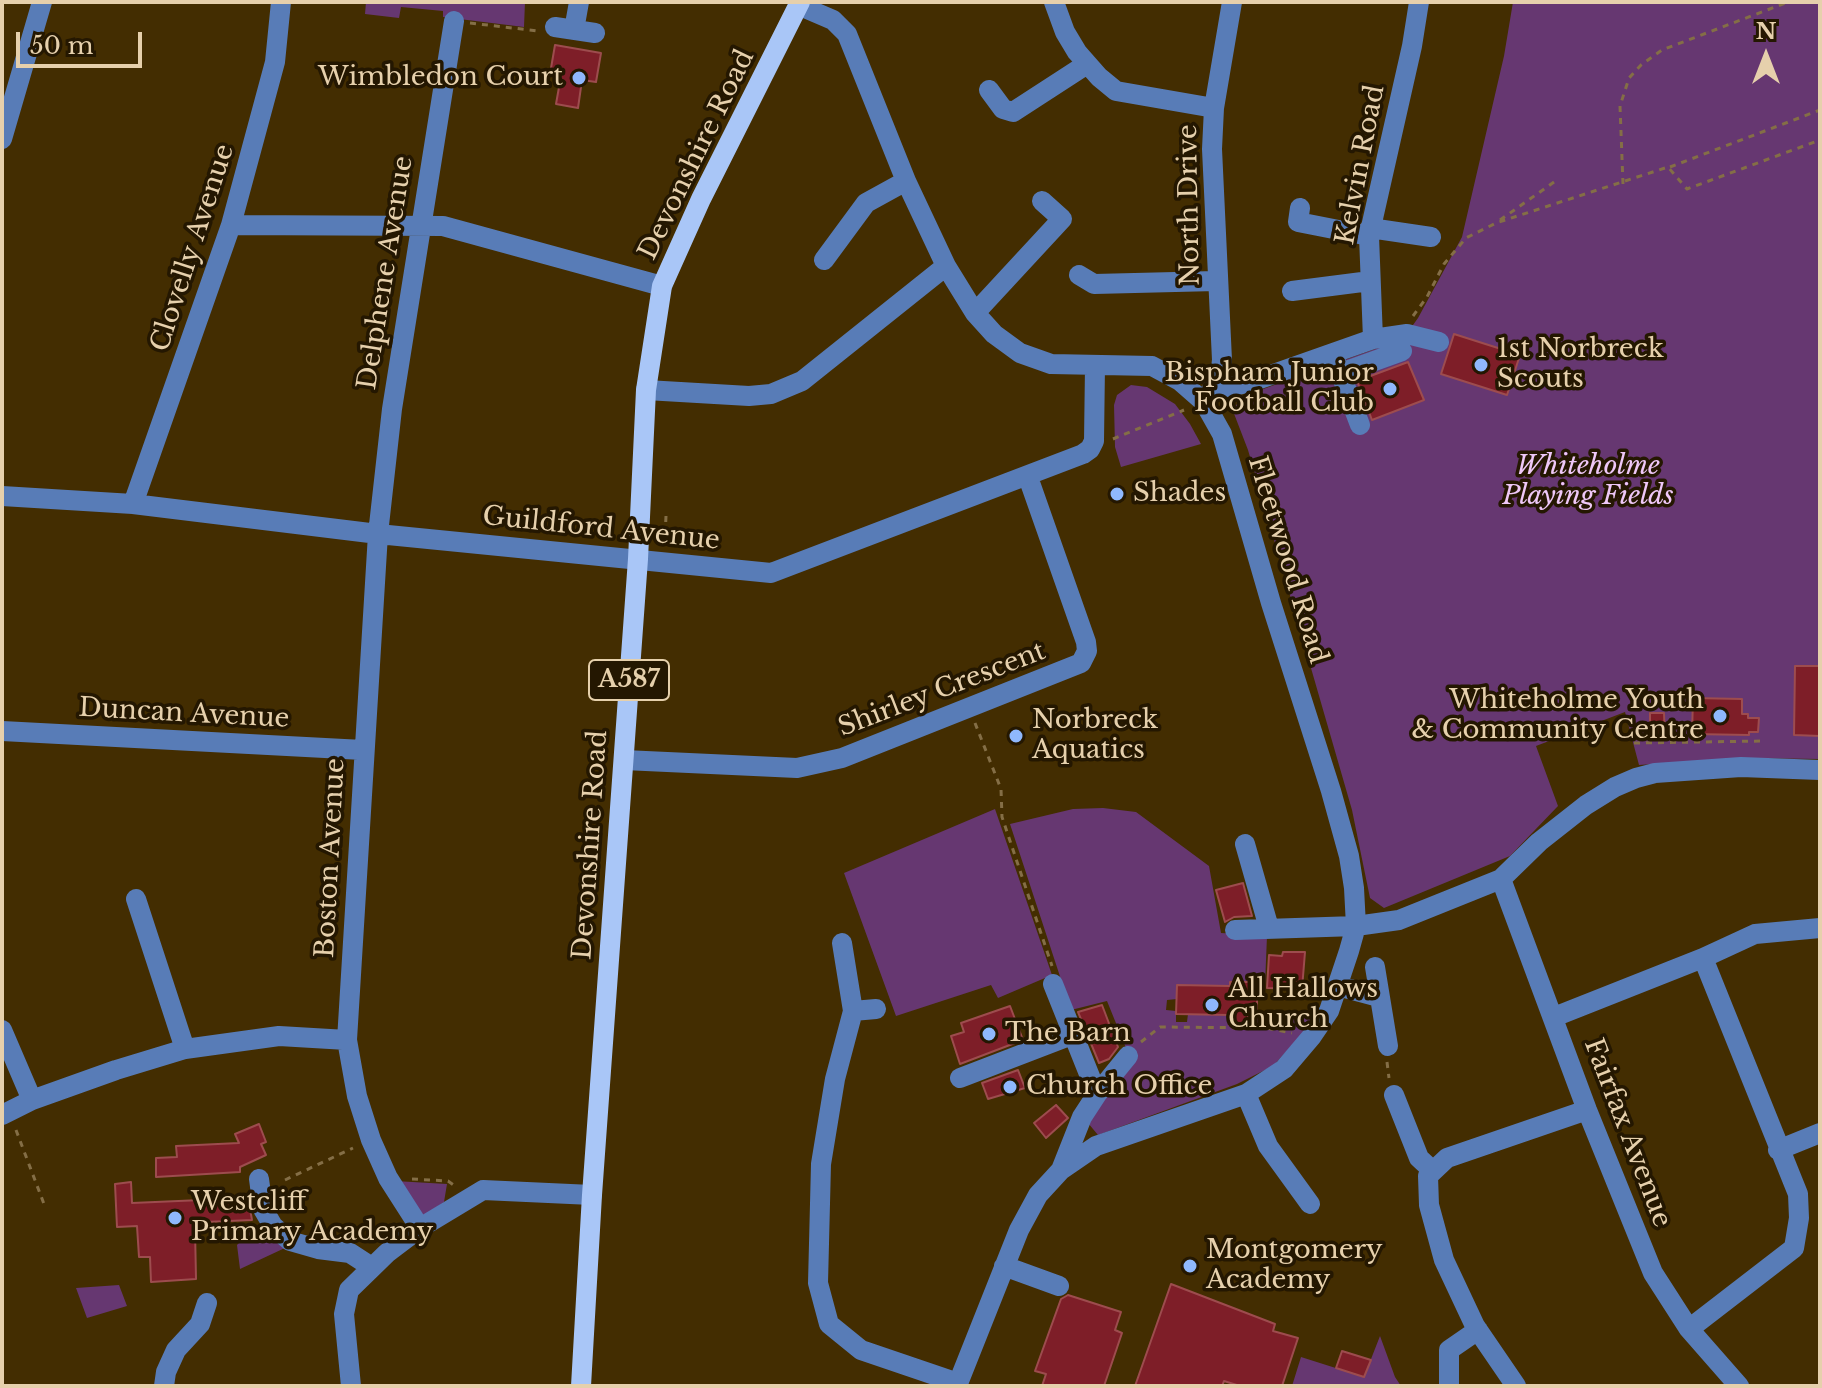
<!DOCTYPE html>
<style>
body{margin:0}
#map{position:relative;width:1822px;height:1388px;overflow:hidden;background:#432d01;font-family:"Libre Baskerville",serif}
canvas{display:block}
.frame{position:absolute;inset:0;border:4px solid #e6d0ac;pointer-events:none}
.north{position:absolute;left:1726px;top:16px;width:80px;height:80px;-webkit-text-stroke:6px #241701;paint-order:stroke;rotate:0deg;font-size:22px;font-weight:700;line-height:32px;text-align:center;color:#e6d0ac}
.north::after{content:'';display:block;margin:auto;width:28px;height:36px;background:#e6d0ac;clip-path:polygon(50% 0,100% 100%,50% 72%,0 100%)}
.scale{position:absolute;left:16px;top:32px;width:126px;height:36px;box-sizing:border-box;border:4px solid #e6d0ac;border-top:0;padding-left:10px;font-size:24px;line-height:28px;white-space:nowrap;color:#e6d0ac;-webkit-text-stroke:6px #241701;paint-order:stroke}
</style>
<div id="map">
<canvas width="1822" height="1388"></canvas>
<div class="frame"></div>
<div class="north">N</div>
<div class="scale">50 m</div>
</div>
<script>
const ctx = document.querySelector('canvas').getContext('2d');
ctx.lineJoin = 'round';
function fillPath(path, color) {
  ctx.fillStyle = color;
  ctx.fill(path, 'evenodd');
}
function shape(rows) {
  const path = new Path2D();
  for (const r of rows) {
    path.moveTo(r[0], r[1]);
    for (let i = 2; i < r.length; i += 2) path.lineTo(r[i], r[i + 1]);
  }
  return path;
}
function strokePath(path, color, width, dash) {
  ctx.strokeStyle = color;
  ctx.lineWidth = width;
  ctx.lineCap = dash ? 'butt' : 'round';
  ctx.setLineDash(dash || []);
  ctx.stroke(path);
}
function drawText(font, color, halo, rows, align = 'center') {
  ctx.font = font + ' "Libre Baskerville",serif';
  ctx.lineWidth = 7;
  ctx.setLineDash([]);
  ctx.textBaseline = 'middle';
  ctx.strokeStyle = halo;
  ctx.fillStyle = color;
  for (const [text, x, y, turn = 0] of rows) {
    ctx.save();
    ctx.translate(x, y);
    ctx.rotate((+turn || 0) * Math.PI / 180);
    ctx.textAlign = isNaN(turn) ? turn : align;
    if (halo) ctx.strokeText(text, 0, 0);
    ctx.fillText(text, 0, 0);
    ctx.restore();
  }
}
const green = shape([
 [366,2,525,2,524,27,443,17,443,11,401,7,399,18,365,14],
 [1513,2,1820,2,1820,759,1742,758,1639,765,1625,712,1536,746,1558,806,1510,856,1384,908,1370,898,1352,810,1248,450,1233,411,1241,397,1403,339,1418,318,1462,237,1504,56],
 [1131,385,1147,387,1175,404,1190,424,1201,444,1121,467,1115,447,1114,405,1117,395],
 [1103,808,1136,812,1209,866,1221,933,1267,936,1265,985,1249,986,1249,982,1230,982,1230,986,1177,985,1177,999,1167,1000,1166,1010,1176,1011,1176,1022,1187,1022,1188,1014,1229,1015,1230,1025,1248,1025,1248,1016,1319,1016,1273,1066,1237,1084,1098,1135,1088,1123,1128,1053,1107,1001,1071,1010,1010,824,1073,809],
 [995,809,1052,975,998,998,991,985,896,1016,844,873],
 [395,1181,447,1184,444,1202,423,1217],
 [257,1225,275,1242,287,1247,240,1269,237,1245],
 [119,1285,127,1306,87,1318,76,1288],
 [1380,1336,1395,1377,1401,1386,1292,1386,1301,1357,1364,1377]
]);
const building = shape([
 [555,45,601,53,596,82,582,80,578,108,556,104,561,76,550,74,555,45],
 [1454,334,1520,355,1507,395,1441,374,1454,334],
 [1408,362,1424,400,1372,420,1357,381,1408,362],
 [1795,666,1820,666,1820,736,1794,735,1795,666],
 [1693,698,1742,699,1742,714,1748,714,1748,718,1759,718,1758,732,1749,732,1749,735,1692,734,1693,698],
 [1650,713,1664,713,1665,740,1650,740,1650,713],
 [1243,883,1252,916,1234,917,1225,922,1216,890,1243,883],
 [1283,952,1305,952,1302,989,1267,988,1269,955,1282,956,1283,952],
 [1230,982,1257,982,1257,1016,1248,1016,1248,1025,1229,1025,1229,1015,1176,1014,1177,985,1230,986,1230,982],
 [1102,1005,1118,1047,1109,1059,1099,1063,1078,1012,1102,1005],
 [1010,1006,1023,1040,960,1064,951,1036,964,1032,961,1023,1010,1006],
 [1018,1070,1025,1088,988,1099,982,1083,1018,1070],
 [1056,1105,1068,1118,1046,1138,1034,1123,1056,1105],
 [259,1124,266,1142,261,1144,266,1155,240,1167,240,1172,156,1177,156,1158,177,1157,176,1146,239,1143,235,1134,259,1124],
 [131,1182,132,1203,248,1198,252,1220,205,1222,205,1229,195,1229,196,1279,151,1282,150,1257,139,1257,137,1226,117,1227,115,1184,131,1182],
 [1171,1284,1275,1324,1273,1331,1298,1338,1282,1386,1240,1386,1224,1381,1222,1386,1135,1386,1171,1284],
 [1068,1295,1121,1312,1115,1330,1122,1333,1104,1386,1042,1386,1046,1374,1035,1371,1061,1299,1068,1295],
 [1342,1351,1371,1360,1364,1377,1336,1368,1342,1351]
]);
const path = shape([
 [470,23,538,31],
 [1670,167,1820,110],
 [1623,184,1620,106,1629,78,1641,65,1662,50,1788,2],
 [1500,220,1557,180],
 [1413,316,1427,297,1444,264,1466,238,1496,223,1668,167,1687,189,1820,140],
 [1113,439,1184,410],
 [666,516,665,538,668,543],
 [607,539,610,535,613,513],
 [975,723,1001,789,1002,817,1052,966],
 [1634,743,1764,741],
 [1141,1042,1160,1027,1266,1028,1292,1033],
 [1387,1062,1389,1078],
 [16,1130,44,1204],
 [412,1179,448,1181,455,1186],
 [285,1180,353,1148]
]);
const minor = shape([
 [1054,2,1065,32,1077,52,1099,77,1116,91,1214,108],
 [798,5,833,20,847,34,906,181,946,266,975,313,994,334,1020,353,1051,364,1152,366,1180,381,1204,402,1222,434,1271,603,1331,791,1349,856,1354,888,1356,926,1349,951,1329,1011,1312,1036,1284,1069,1246,1094,1096,1146,1061,1170,1038,1195,1019,1230,957,1386],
 [555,27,595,33],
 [574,30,579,2],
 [989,90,1003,109,1013,112,1087,64],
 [2,139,42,2],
 [1300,208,1298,222,1369,236],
 [231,225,443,226,662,286],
 [1370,228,1431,237],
 [824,260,866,203,906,181],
 [1079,275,1094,284,1216,281],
 [1292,291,1370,281],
 [975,313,1062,219,1042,201],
 [1373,339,1369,236,1412,46,1419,2],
 [1333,354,1360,425],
 [1341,373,1402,351],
 [1216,386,1229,387,1251,382,1373,339,1407,334,1439,342],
 [646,390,749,396,771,394,802,381,946,266],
 [1204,402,1220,377,1222,360,1212,149,1214,108,1232,2],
 [2,496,133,504,378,534,771,573,1083,454,1090,449,1094,441,1095,366],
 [133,504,231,225,275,62,281,2],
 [2,731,363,750],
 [624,760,797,768,842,758,1081,663,1087,651,1086,642,1028,477],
 [1245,844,1269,928],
 [1501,879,1587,1110,1653,1273,1689,1329,1739,1386],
 [136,899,185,1049],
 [1235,930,1356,926,1399,920,1501,879,1539,842,1586,805,1615,787,1636,778,1655,773,1741,767,1820,770],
 [842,943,853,1011,835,1079,821,1164,818,1283,829,1324,861,1350,958,1383],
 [1375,967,1388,1046],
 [1053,984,1097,1094,1082,1117,1061,1170],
 [1338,986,1379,997],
 [853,1011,876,1009],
 [1554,1017,1703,958,1755,934,1820,928],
 [2,1030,32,1100],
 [960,1078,1072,1035],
 [1097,1094,1128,1056],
 [1246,1094,1268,1146,1310,1204],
 [1394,1095,1419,1158,1433,1171],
 [2,1115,32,1100,116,1070,185,1049,279,1036,347,1040],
 [1778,1150,1820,1133],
 [259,1179,263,1209,273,1226,290,1241,318,1249,350,1253,370,1266],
 [420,1228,388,1178,371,1140,357,1096,347,1040,378,534,392,409,454,21],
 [1004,1266,1059,1286],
 [1689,1329,1794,1248,1799,1218,1798,1194,1703,958],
 [164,1386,166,1372,176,1350,200,1324,207,1303],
 [351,1386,344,1314,349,1290,387,1253,420,1228,483,1190,592,1195],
 [1449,1386,1449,1350,1478,1330],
 [1516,1386,1475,1326,1444,1260,1429,1205,1428,1176,1447,1158,1587,1110]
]);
const major = shape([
 [581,1386,592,1195,638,559,646,390,662,286,701,199,800,2]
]);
const markers = [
 [579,78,8,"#8fb8fd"],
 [1481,365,8,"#8fb8fd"],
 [1390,389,8,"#8fb8fd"],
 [1117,494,8,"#8fb8fd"],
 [1720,716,8,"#8fb8fd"],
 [1016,736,8,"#8fb8fd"],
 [1212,1005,8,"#8fb8fd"],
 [989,1034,8,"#8fb8fd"],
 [1010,1087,8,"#8fb8fd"],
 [175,1218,8,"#8fb8fd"],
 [1190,1266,8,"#8fb8fd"]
];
const shields = [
 [629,680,80]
];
const shieldNames = [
 ["A587",629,680]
];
const poiNames = [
 ["Wimbledon Court",563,78,"right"],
 ["1st Norbreck",1497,350],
 ["Scouts",1497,380],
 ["Bispham Junior",1374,374,"right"],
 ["Football Club",1374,404,"right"],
 ["Shades",1133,494],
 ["Whiteholme Youth",1704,701,"right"],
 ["& Community Centre",1704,731,"right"],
 ["Norbreck",1032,721],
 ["Aquatics",1032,751],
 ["All Hallows",1228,990],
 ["Church",1228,1020],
 ["The Barn",1005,1034],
 ["Church Office",1026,1087],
 ["Westcliff",191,1203],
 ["Primary Academy",191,1233],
 ["Montgomery",1206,1251],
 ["Academy",1206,1281]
];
const streetNames = [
 ["Devonshire Road",697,155,-64],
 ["Kelvin Road",1361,165,-79],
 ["North Drive",1190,205,-91],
 ["Clovelly Avenue",193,248,-72],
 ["Delphene Avenue",386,273,-81],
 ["Guildford Avenue",601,529,6],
 ["Fleetwood Road",1287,560,73],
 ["Shirley Crescent",942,690,-21],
 ["Duncan Avenue",184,714,3],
 ["Devonshire Road",591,845,-86],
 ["Boston Avenue",331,858,-87],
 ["Fairfax Avenue",1627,1133,69]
];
const parkNames = [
 ["Whiteholme",1588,467],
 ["Playing Fields",1588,497]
];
fillPath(green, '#663771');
fillPath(building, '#7e1e28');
strokePath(building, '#9d4c4e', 2);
strokePath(path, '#846e46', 3, [6, 6]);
strokePath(minor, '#587cb7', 20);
strokePath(major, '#a9c6f7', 20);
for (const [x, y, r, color] of markers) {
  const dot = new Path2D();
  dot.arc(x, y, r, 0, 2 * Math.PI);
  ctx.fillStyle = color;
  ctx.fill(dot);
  strokePath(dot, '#241701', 3);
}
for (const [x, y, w] of shields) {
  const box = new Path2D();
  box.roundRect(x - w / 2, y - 20, w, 40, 6);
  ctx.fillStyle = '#241701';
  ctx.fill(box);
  strokePath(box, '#e6d0ac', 2);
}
drawText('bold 24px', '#e6d0ac', null, shieldNames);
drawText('26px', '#e6d0ac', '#241701', poiNames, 'left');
drawText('26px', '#e6d0ac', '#241701', streetNames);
drawText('italic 26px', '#efc8f8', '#241701', parkNames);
</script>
